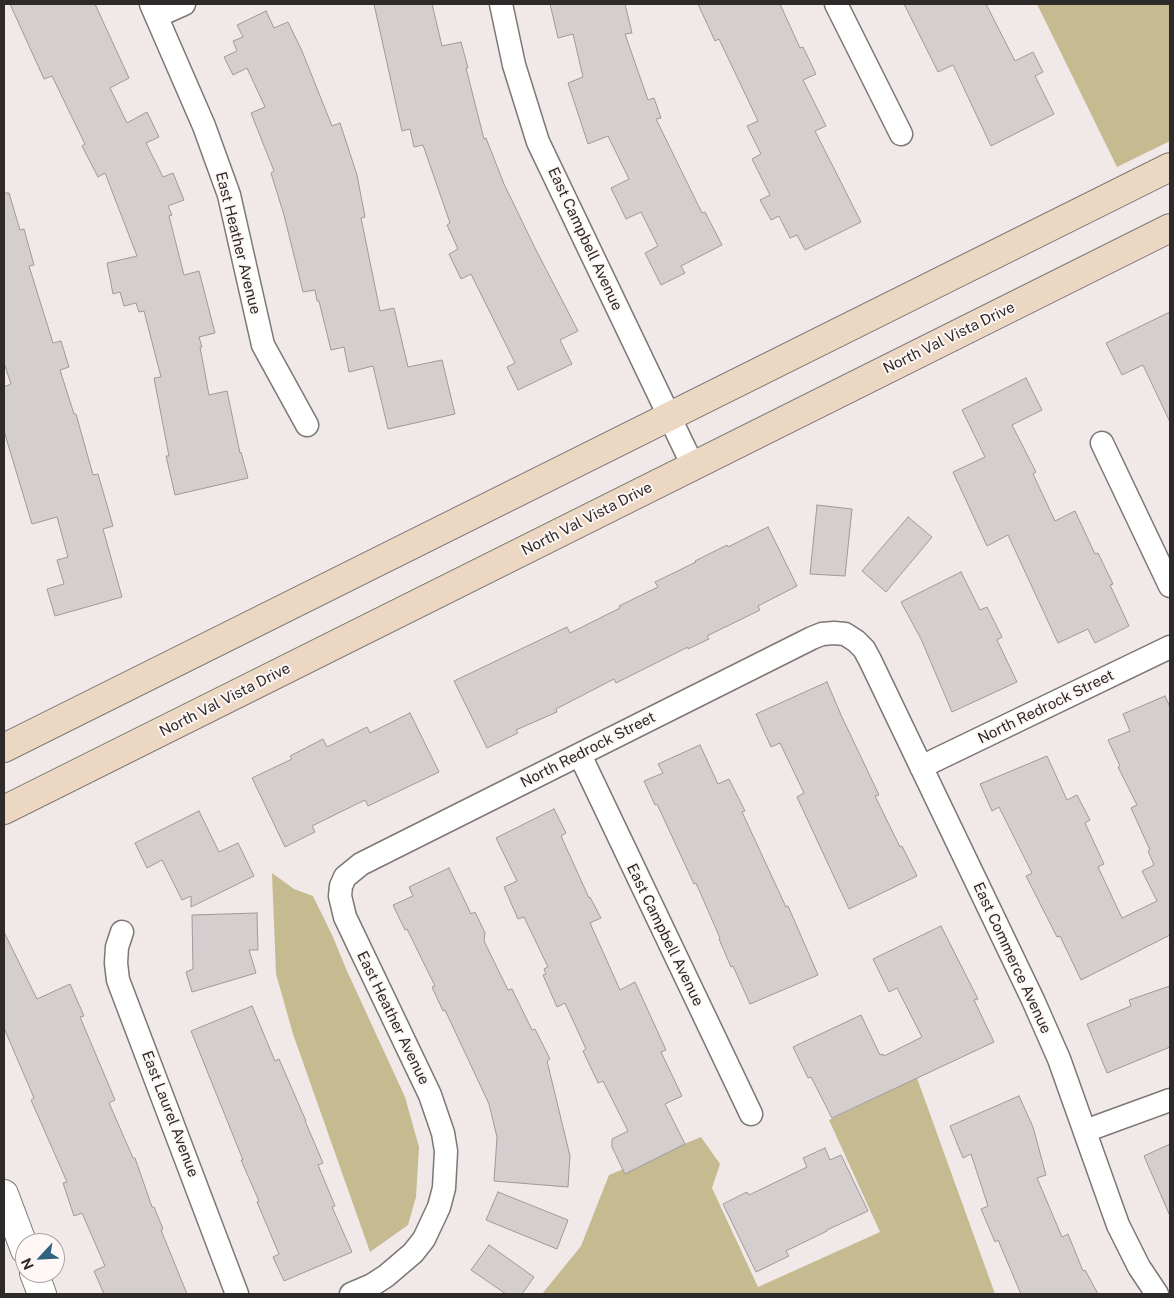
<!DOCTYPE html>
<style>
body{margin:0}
#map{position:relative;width:1174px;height:1298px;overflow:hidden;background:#f1e9e8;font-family:"Public Sans",sans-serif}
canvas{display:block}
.frame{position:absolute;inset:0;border:5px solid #2d2a29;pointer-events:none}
.north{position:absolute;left:15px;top:1233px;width:50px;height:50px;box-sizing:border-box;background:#fef7f5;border:1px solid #aaa5a3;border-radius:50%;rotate:245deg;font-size:14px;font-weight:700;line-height:20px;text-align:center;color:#2d2a29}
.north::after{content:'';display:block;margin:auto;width:18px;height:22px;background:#316381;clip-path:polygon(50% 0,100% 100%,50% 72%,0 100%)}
</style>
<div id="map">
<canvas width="1174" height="1298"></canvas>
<div class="frame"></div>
<div class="north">N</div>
</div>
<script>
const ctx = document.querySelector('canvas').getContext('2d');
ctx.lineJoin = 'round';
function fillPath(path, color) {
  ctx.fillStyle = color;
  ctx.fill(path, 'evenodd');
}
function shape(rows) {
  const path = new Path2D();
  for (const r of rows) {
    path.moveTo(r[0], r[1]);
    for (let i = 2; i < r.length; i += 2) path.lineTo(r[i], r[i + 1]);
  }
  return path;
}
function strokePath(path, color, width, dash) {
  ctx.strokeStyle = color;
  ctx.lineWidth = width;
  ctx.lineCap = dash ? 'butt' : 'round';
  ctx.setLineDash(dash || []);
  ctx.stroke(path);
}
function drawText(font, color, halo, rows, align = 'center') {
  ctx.font = font + ' "Public Sans",sans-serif';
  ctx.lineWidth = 4;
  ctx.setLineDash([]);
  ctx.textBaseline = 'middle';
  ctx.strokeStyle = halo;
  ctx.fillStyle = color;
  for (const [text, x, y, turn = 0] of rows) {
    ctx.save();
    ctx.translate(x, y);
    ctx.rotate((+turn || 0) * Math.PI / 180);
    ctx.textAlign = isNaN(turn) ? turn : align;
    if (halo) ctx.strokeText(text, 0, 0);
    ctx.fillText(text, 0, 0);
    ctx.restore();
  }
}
const green = shape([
 [1037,4,1170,4,1170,141,1117,167],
 [272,873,294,889,313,896,333,937,347,971,405,1097,419,1147,416,1197,408,1225,370,1252,293,1034,276,974],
 [917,1078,995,1294,542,1294,581,1246,609,1175,701,1137,720,1164,712,1188,758,1287,880,1232,829,1120]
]);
const building = shape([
 [10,4,95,4,129,78,110,88,127,123,147,112,159,137,146,143,163,177,173,173,184,200,168,206,172,215,169,216,184,275,199,271,215,333,199,337,202,347,200,347,209,395,227,391,240,453,241,452,248,478,175,495,166,456,169,456,154,378,161,377,144,311,139,312,136,303,124,306,120,292,113,294,107,263,137,256,105,173,98,177,82,146,85,144,52,76,44,79,10,4],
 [374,4,432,4,442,46,461,42,468,68,466,68,484,139,486,138,504,184,536,250,578,331,560,340,572,364,518,390,507,367,515,363,471,274,461,279,449,254,458,249,447,225,450,223,423,145,414,147,410,129,402,131,374,4],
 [550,4,625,4,632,33,625,34,648,100,654,98,661,118,656,119,702,213,705,212,722,245,681,266,685,273,661,285,645,253,658,246,641,212,626,219,611,188,629,179,608,136,588,144,568,83,583,77,573,34,558,38,550,4],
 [698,4,780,4,800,48,803,47,816,74,803,80,826,126,815,131,861,222,805,250,797,235,790,238,779,216,771,220,760,200,770,195,752,159,761,154,747,126,758,121,719,39,715,41,698,4],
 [904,4,986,4,1015,61,1033,52,1043,72,1035,76,1054,114,991,146,953,65,938,72,904,4],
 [266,11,274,28,288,22,302,51,332,126,340,123,357,175,365,217,361,218,380,311,394,308,408,367,442,360,455,414,388,429,373,366,349,372,344,347,331,350,319,301,317,301,315,290,303,292,284,215,271,173,274,171,251,113,265,107,247,68,233,75,224,57,237,51,233,41,243,37,237,25,266,11],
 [4,193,9,193,20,230,24,229,34,265,29,266,53,343,61,341,69,367,60,370,74,414,76,414,93,475,98,474,113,526,103,529,122,597,55,616,47,589,64,584,57,560,68,557,57,517,32,524,4,431,4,387,11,384,4,363,4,193],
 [1170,312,1170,422,1143,365,1122,375,1106,343,1170,312],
 [1026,378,1042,410,1012,425,1036,472,1033,474,1055,521,1075,511,1095,554,1098,553,1113,584,1110,585,1129,626,1095,643,1088,629,1058,643,1008,535,987,546,953,472,985,457,962,410,1026,378],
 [817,505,852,509,845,576,810,574,817,505],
 [908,517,932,537,886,592,862,571,908,517],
 [768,527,797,586,758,606,760,610,707,636,709,639,688,649,688,647,616,683,614,679,556,709,557,712,516,730,518,733,487,748,454,681,567,627,570,633,620,608,619,606,658,587,655,582,696,562,695,561,727,545,728,547,768,527],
 [961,572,980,610,987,607,1002,637,997,640,1017,682,952,712,921,639,901,602,961,572],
 [827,682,841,715,879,795,875,796,900,847,902,846,917,876,849,909,797,797,804,793,780,743,771,747,756,714,827,682],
 [1165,696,1170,707,1170,935,1081,980,1060,936,1057,937,1026,876,1032,873,999,807,992,811,980,784,1047,756,1067,800,1077,795,1090,820,1085,823,1104,864,1098,867,1122,918,1157,901,1142,871,1154,865,1148,851,1150,850,1131,808,1137,805,1118,767,1120,766,1108,740,1130,731,1123,714,1165,696],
 [410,713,439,772,368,806,365,800,312,826,315,832,285,847,252,778,292,759,290,756,323,739,327,747,367,727,370,733,410,713],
 [700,745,718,784,729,779,745,811,742,812,786,907,788,906,818,975,750,1004,733,966,731,967,719,939,720,938,696,883,694,884,657,804,655,805,644,781,663,773,658,764,700,745],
 [554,809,566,833,561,836,589,898,590,897,601,918,590,923,620,990,635,982,666,1050,661,1052,682,1096,665,1104,685,1144,625,1174,612,1147,612,1139,628,1131,603,1081,598,1083,583,1051,586,1049,565,1003,557,1007,543,975,546,974,544,969,548,967,524,917,518,919,504,887,517,881,496,838,554,809],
 [199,811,219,852,238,843,254,876,191,907,191,896,182,900,162,860,147,868,135,843,199,811],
 [449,868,471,914,475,912,485,933,484,941,508,990,512,989,532,1030,535,1029,550,1059,547,1061,570,1156,568,1187,494,1181,497,1137,489,1104,445,1010,443,1011,432,987,435,986,407,929,405,930,393,905,413,896,409,887,449,868],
 [257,913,258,950,249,950,256,973,192,992,186,972,193,969,192,915,257,913],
 [941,926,978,999,974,1000,994,1042,832,1118,811,1077,808,1078,793,1047,861,1015,880,1055,883,1054,884,1056,922,1037,897,988,889,992,873,959,941,926],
 [4,932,37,999,70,984,84,1016,80,1017,115,1100,109,1103,133,1158,135,1158,152,1207,154,1207,163,1229,161,1230,187,1294,104,1294,94,1271,105,1266,82,1213,74,1216,63,1183,67,1182,31,1100,34,1098,4,1028,4,932],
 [1170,986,1170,1047,1107,1073,1087,1024,1131,1006,1129,1000,1170,986],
 [252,1006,275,1061,279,1059,306,1121,305,1121,323,1163,318,1165,335,1206,332,1207,352,1252,284,1281,273,1257,279,1254,257,1202,259,1201,241,1160,243,1160,191,1031,252,1006],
 [1019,1096,1033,1127,1046,1175,1037,1178,1062,1237,1068,1234,1083,1271,1085,1270,1098,1294,1021,1294,998,1240,995,1242,981,1209,988,1206,971,1154,963,1158,950,1126,1019,1096],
 [1170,1144,1170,1216,1144,1156,1170,1144],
 [825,1148,830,1160,841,1155,868,1211,827,1230,827,1231,786,1251,789,1256,756,1272,723,1204,747,1192,749,1195,807,1167,803,1158,825,1148],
 [498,1192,568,1220,557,1249,486,1220,498,1192],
 [489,1245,534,1277,522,1294,506,1294,471,1270,489,1245]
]);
const minor = shape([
 [151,4,204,126,229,195,263,345,307,425],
 [501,4,514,65,538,142,693,466],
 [836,4,901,134],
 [157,16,184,4],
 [1102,443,1170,586],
 [580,755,751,1114],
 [921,767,1170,647],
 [122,932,117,947,116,963,118,980,237,1294],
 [1085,1131,1170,1100],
 [351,1294,372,1285,386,1276,413,1253,424,1239,439,1207,444,1188,446,1151,443,1133,430,1095,345,917,340,896,341,886,345,877,361,864,812,638,822,634,834,633,845,634,856,641,864,649,870,660,1033,1000,1059,1059,1118,1225,1139,1267,1157,1294]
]);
const tertiary = shape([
 [4,1194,25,1250],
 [34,1273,42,1294]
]);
const secondary = shape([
 [4,748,1170,167],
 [4,810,1170,228]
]);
const streetNames = [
 ["East Campbell Avenue",585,239,65],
 ["East Heather Avenue",238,243,76],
 ["North Val Vista Drive",949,338,-26],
 ["North Val Vista Drive",587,519,-27],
 ["North Val Vista Drive",225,700,-27],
 ["North Redrock Street",1046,707,-26],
 ["North Redrock Street",588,750,-27],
 ["East Campbell Avenue",665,935,64],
 ["East Commerce Avenue",1012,958,65],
 ["East Heather Avenue",393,1018,64],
 ["East Laurel Avenue",170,1114,69]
];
fillPath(green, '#c6ba91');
fillPath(building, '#d5cecf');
strokePath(building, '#9f989a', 1);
strokePath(minor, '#7d7775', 25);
strokePath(tertiary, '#7d7775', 30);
strokePath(secondary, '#7d7775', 30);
strokePath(minor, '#fff', 22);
strokePath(tertiary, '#fff', 28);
strokePath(secondary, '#ecd7c3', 28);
drawText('15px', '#2d2a29', '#fef7f5', streetNames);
</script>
